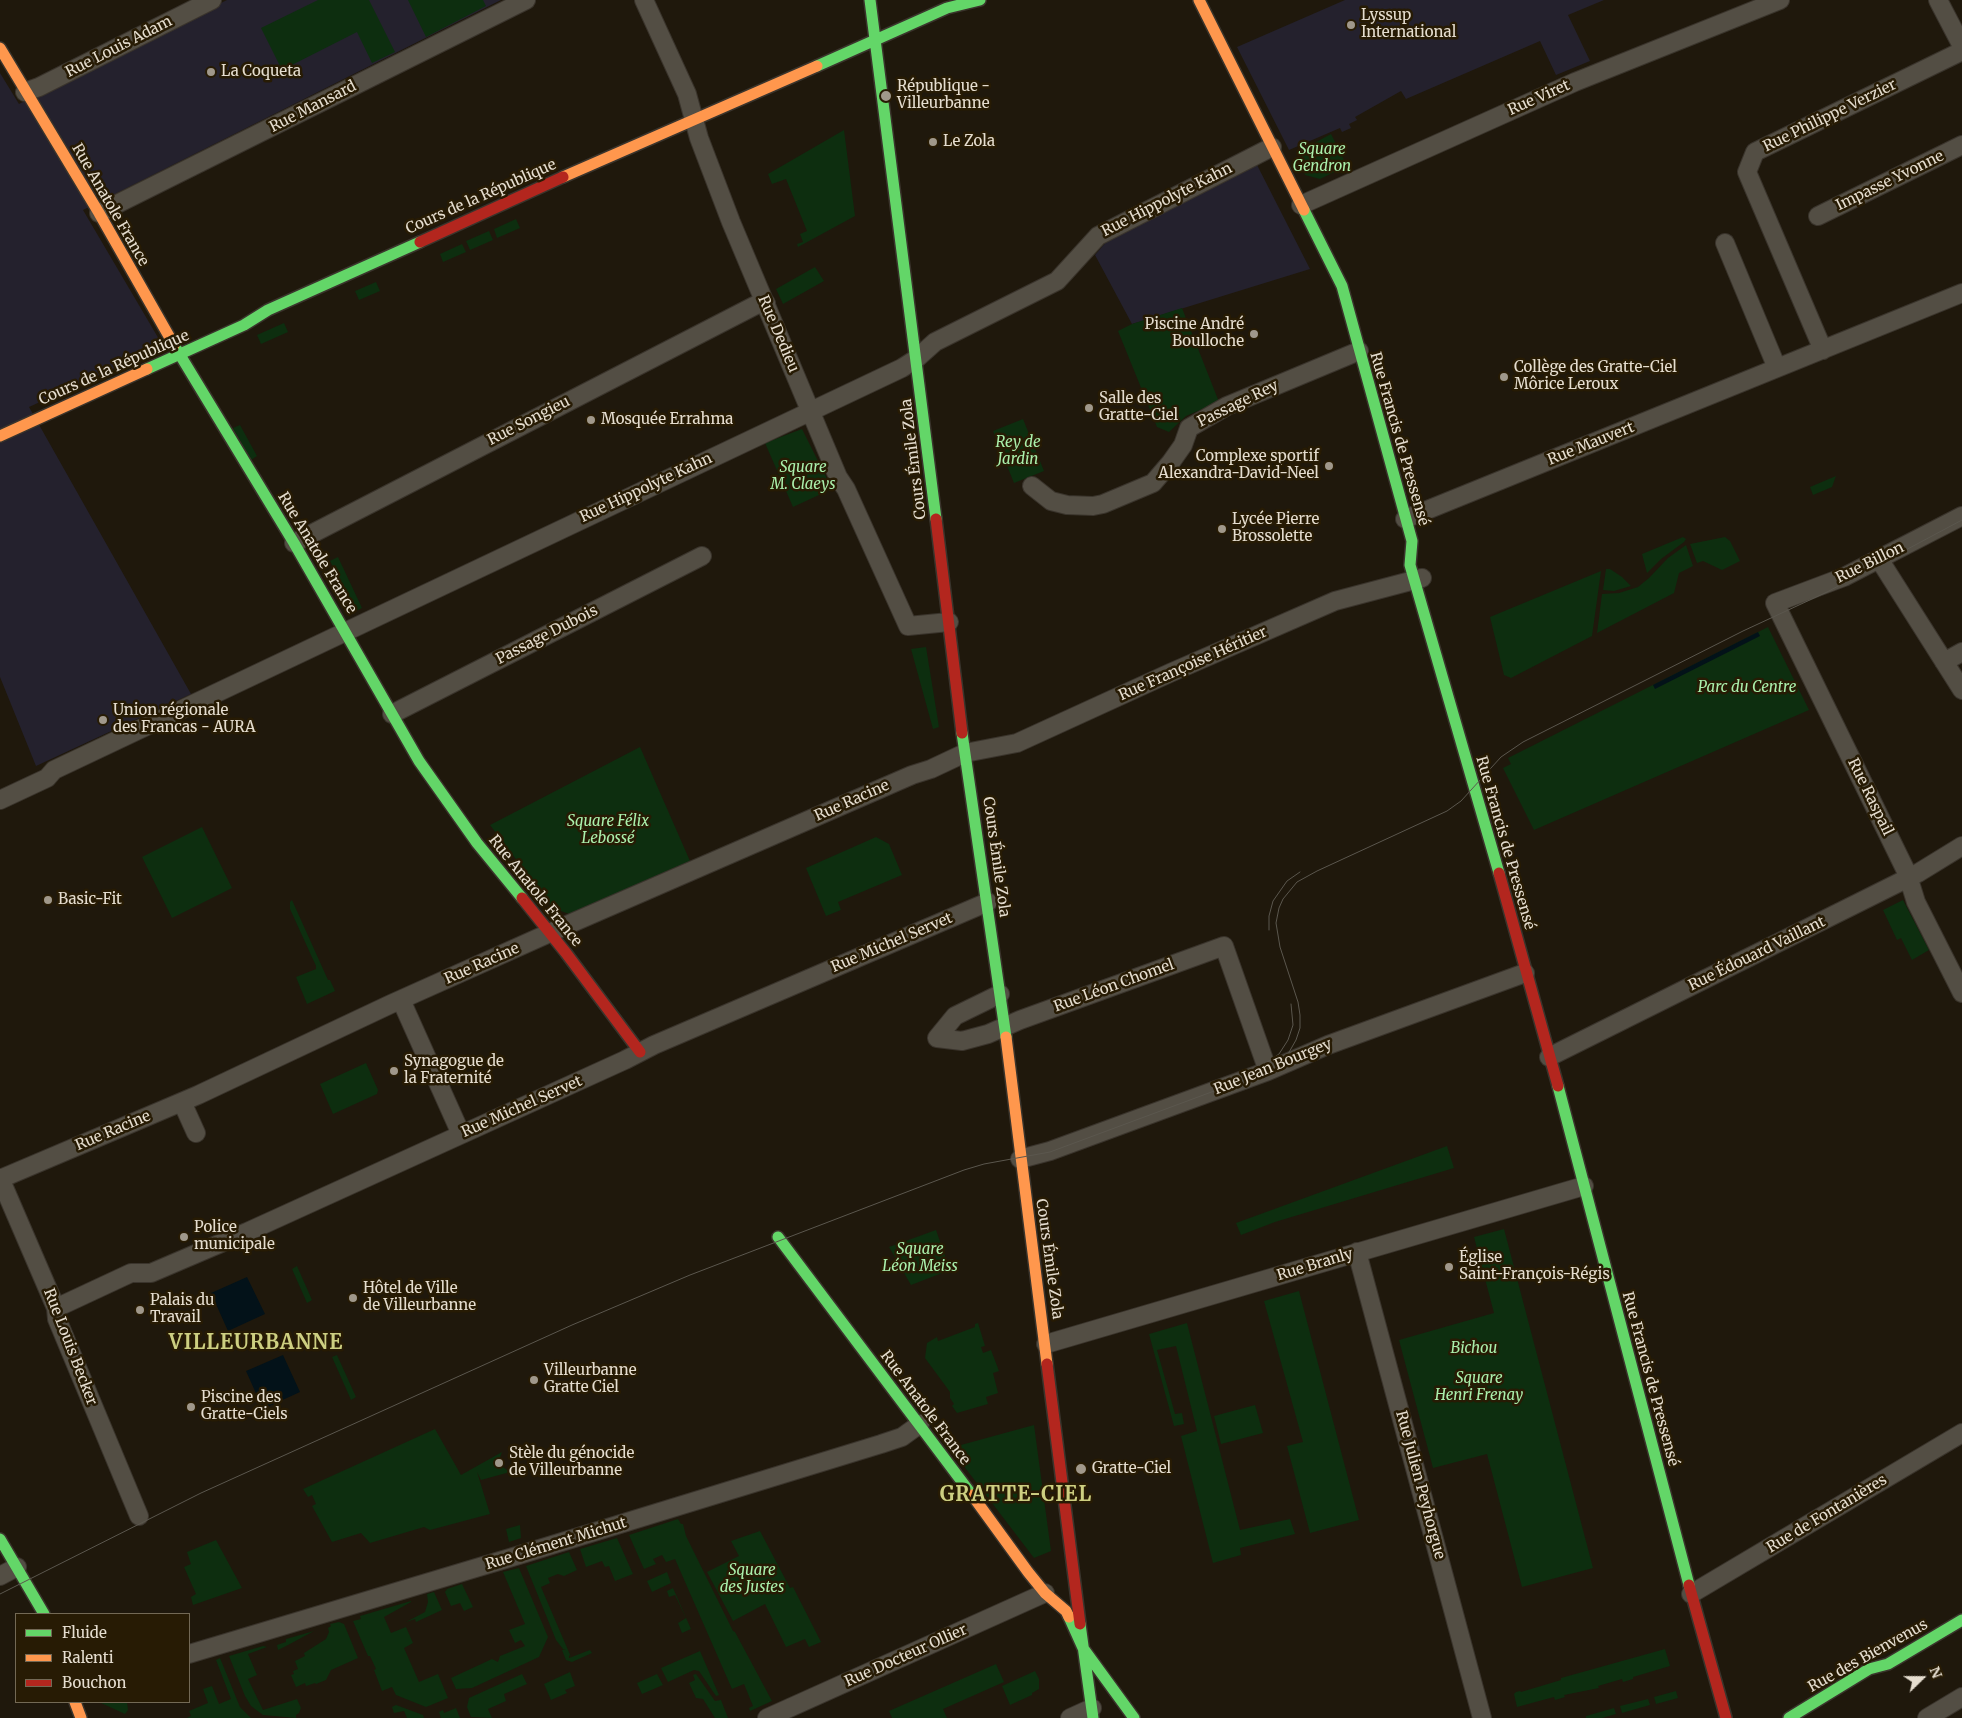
<!DOCTYPE html>
<meta charset="utf-8">
<style>
body{margin:0}
#map{position:relative;width:1962px;height:1718px;overflow:hidden;background:#1f180c;font-family:Merriweather,serif}
canvas{display:block}
.legend{position:absolute;left:15px;top:1613px;width:175px;height:90px;box-sizing:border-box;background:#271b04;border:1px solid #736955;margin:0;padding:6px 9px;list-style:none;font-size:15px;color:#e5ddcf}
.legend li{display:flex;align-items:center;gap:10px;height:25px}
.legend b{width:25px;border:1px solid #736955}
.north{position:absolute;left:1897px;top:1653px;width:50px;height:50px;-webkit-text-stroke:4px #271b04;paint-order:stroke;rotate:68deg;font-size:14px;font-weight:700;line-height:20px;text-align:center;color:#e5ddcf}
.north::after{content:'';display:block;margin:auto;width:18px;height:22px;background:#e5ddcf;clip-path:polygon(50% 0,100% 100%,50% 72%,0 100%)}
</style>
<div id="map">
<canvas width="1962" height="1718"></canvas>
<ul class="legend">
<li><b style="height:6px;background:#63d668"></b>Fluide</li>
<li><b style="height:6px;background:#ff974d"></b>Ralenti</li>
<li><b style="height:6px;background:#b3261e"></b>Bouchon</li>
</ul>
<div class="north">N</div>
</div>
<script>
const ctx = document.querySelector('canvas').getContext('2d');
ctx.lineJoin = 'round';
function fillPath(path, color) {
  ctx.fillStyle = color;
  ctx.fill(path, 'evenodd');
}
function shape(rows) {
  const path = new Path2D();
  for (const r of rows) {
    path.moveTo(r[0], r[1]);
    for (let i = 2; i < r.length; i += 2) path.lineTo(r[i], r[i + 1]);
  }
  return path;
}
function strokePath(path, color, width, dash) {
  ctx.strokeStyle = color;
  ctx.lineWidth = width;
  ctx.lineCap = dash ? 'butt' : 'round';
  ctx.setLineDash(dash || []);
  ctx.stroke(path);
}
function drawText(font, color, halo, rows, align = 'center') {
  ctx.font = font + ' Merriweather,serif';
  ctx.lineWidth = 5;
  ctx.setLineDash([]);
  ctx.textBaseline = 'middle';
  ctx.strokeStyle = halo;
  ctx.fillStyle = color;
  for (const [text, x, y, turn = 0] of rows) {
    ctx.save();
    ctx.translate(x, y);
    ctx.rotate((+turn || 0) * Math.PI / 180);
    ctx.textAlign = isNaN(turn) ? turn : align;
    if (halo) ctx.strokeText(text, 0, 0);
    ctx.fillText(text, 0, 0);
    ctx.restore();
  }
}
const industrial = shape([
 [227,0,501,0,83,210,163,346,29,407,191,694,36,766,0,677,0,73,19,104],
 [1345,0,1604,0,1568,15,1590,61,1556,75,1540,41,1406,99,1401,91,1355,117,1357,120,1349,124,1351,128,1342,132,1340,128,1289,150,1237,47],
 [1256,163,1310,269,1132,324,1095,255,1107,241]
]);
const green = shape([
 [318,0,369,0,395,52,372,63,357,32,282,70,261,28],
 [408,0,483,0,486,6,426,37],
 [844,130,855,216,798,247,797,244,803,242,800,234,807,231,786,179,772,184,768,174],
 [1331,134,1347,166,1320,179,1305,175,1300,162,1305,148],
 [516,219,520,228,497,238,494,229],
 [489,231,493,240,470,250,466,241],
 [462,244,466,252,443,262,440,254],
 [815,267,824,281,783,304,776,289],
 [376,282,380,291,359,300,355,291],
 [1182,308,1219,402,1186,416,1169,432,1157,427,1118,331,1132,324],
 [284,323,288,332,261,344,257,335],
 [1023,419,1044,471,1014,483,993,431],
 [240,425,257,456,251,460,233,428],
 [802,429,832,489,793,507,765,443],
 [1836,476,1832,487,1813,495,1810,487],
 [1683,537,1686,539,1684,542,1661,559,1647,573,1642,554],
 [1725,537,1730,541,1740,561,1722,570,1703,561,1697,563,1690,544],
 [1686,545,1693,566,1679,573,1674,593,1597,633,1602,594,1619,593,1638,587,1649,578,1668,558],
 [338,557,362,608,356,611,330,561],
 [1606,569,1610,569,1622,577,1631,586,1614,591,1603,590],
 [1601,571,1592,636,1511,678,1504,675,1490,617],
 [1768,627,1809,710,1534,830,1503,768,1511,764,1508,758],
 [926,647,939,727,933,729,911,649],
 [640,747,690,861,569,914,553,908,490,825],
 [202,827,232,888,172,918,142,857],
 [876,837,889,844,902,875,838,902,841,910,826,916,806,868],
 [292,900,328,980,330,980,335,991,307,1004,296,977,316,969,316,966,290,909,290,902],
 [1903,900,1929,950,1912,960,1901,938,1897,940,1883,910],
 [366,1063,378,1090,377,1094,333,1114,320,1084],
 [1447,1146,1454,1168,1275,1222,1241,1235,1236,1223],
 [1504,1229,1593,1568,1522,1587,1487,1454,1433,1468,1399,1340,1494,1313,1474,1237],
 [936,1230,950,1270,911,1285,889,1247],
 [297,1266,312,1300,307,1303,292,1269],
 [1299,1291,1359,1520,1310,1533,1287,1446,1303,1442,1264,1301],
 [978,1323,985,1346,981,1347,983,1353,991,1350,999,1371,993,1373,998,1393,986,1397,988,1404,957,1413,952,1406,954,1404,950,1398,950,1392,925,1358,927,1343,937,1337,938,1341,975,1327,975,1324],
 [1187,1323,1240,1530,1290,1519,1295,1534,1240,1548,1241,1555,1213,1563,1181,1436,1197,1431,1176,1346,1157,1350,1175,1414,1182,1413,1184,1424,1174,1426,1149,1334],
 [337,1355,356,1397,351,1400,332,1357],
 [1255,1405,1263,1433,1221,1444,1214,1416],
 [1034,1425,1051,1551,1034,1558,950,1448],
 [435,1429,461,1475,502,1452,499,1460,500,1465,510,1472,481,1480,477,1472,490,1514,430,1530,424,1527,370,1543,361,1533,332,1542,312,1506,316,1504,312,1495,308,1497,303,1489],
 [678,1519,681,1524,683,1524,686,1536,733,1631,735,1632,772,1701,750,1711,749,1708,753,1706,744,1684,732,1689,675,1559,666,1562,662,1555,653,1559,656,1564,644,1569,629,1535],
 [520,1525,521,1538,509,1542,506,1529],
 [760,1531,790,1588,793,1587,821,1642,809,1647,805,1639,786,1647,765,1604,733,1621,707,1572,739,1556,731,1541],
 [617,1538,633,1574,615,1581,609,1566,605,1567,602,1561,586,1567,580,1549],
 [216,1540,242,1588,193,1605,191,1597,196,1594,184,1567,191,1564,187,1552],
 [569,1552,577,1570,564,1576,558,1574,548,1578,550,1583,541,1587,571,1657,569,1655,569,1658,590,1650,592,1653,572,1662,566,1660,562,1650,566,1649,563,1649,556,1640,526,1566],
 [519,1568,548,1637,539,1657,472,1688,456,1689,451,1678,492,1659,498,1662,500,1656,525,1646,521,1640,515,1643,509,1630,525,1624,503,1572],
 [667,1572,671,1583,652,1592,647,1581],
 [462,1584,473,1607,464,1611,460,1603,451,1606,445,1592,447,1589],
 [673,1588,691,1629,682,1633,678,1623,686,1618,675,1595,669,1597,667,1591],
 [434,1592,442,1610,416,1622,415,1619,406,1622,425,1612,428,1602,427,1594],
 [411,1601,411,1602,384,1617,391,1633,406,1627,413,1643,404,1648,419,1682,438,1674,448,1698,426,1707,396,1695,392,1687,382,1691,374,1670,376,1669,370,1656,368,1656,353,1621,361,1619,360,1616],
 [339,1622,344,1624,358,1658,331,1670,326,1680,316,1684,315,1683,306,1686,305,1683,296,1687,291,1675,294,1674,293,1671,298,1669,295,1661,305,1656,304,1653,326,1639,329,1632,328,1628,331,1626,330,1624],
 [314,1631,288,1645,278,1650,277,1645,286,1642,286,1639],
 [263,1646,267,1647,248,1654,257,1675,248,1679,263,1710,297,1699,301,1708,299,1713,296,1715,296,1718,263,1715,251,1706,245,1696,229,1656],
 [1665,1649,1670,1666,1633,1677,1633,1679,1623,1682,1622,1679,1598,1686,1599,1688,1564,1695,1565,1697,1555,1700,1554,1697,1517,1707,1514,1694,1516,1692,1520,1691,1521,1692,1561,1680,1561,1678],
 [700,1651,719,1695,716,1696,699,1671,694,1670,668,1682,661,1668],
 [220,1658,240,1707,251,1718,187,1718,191,1716,189,1711,208,1703,203,1689,212,1686,219,1704,231,1699,216,1660],
 [996,1664,1004,1682,943,1709,947,1718,892,1718,889,1711],
 [1035,1671,1039,1679,1039,1689,1032,1693,1032,1695,1010,1705,1002,1686],
 [570,1672,575,1686,565,1690,567,1693,551,1700,544,1684],
 [522,1674,527,1684,504,1694,506,1701,488,1709,492,1718,471,1717,467,1707,469,1698],
 [657,1674,663,1685,642,1694,637,1683],
 [696,1674,715,1701,721,1700,728,1718,715,1718,703,1699,696,1698,689,1683,695,1680,693,1675],
 [1676,1691,1678,1698,1656,1704,1654,1697],
 [1648,1699,1650,1705,1622,1713,1620,1706],
 [99,1702,127,1702,128,1710,125,1714],
 [396,1705,423,1715,424,1718,407,1718,404,1711,394,1713,392,1707],
 [456,1708,460,1718,441,1718,439,1712,443,1710,444,1713],
 [1614,1708,1616,1714,1602,1718,1586,1718,1586,1716]
]);
const water = shape([
 [1758,632,1760,636,1655,689,1653,685],
 [247,1277,265,1314,228,1331,211,1293],
 [283,1355,300,1392,263,1409,246,1371]
]);
const street = shape([
 [644,0,687,94,699,138,731,222,838,477,846,489,908,626,949,622],
 [1938,0,1962,46],
 [25,92,39,87,212,0],
 [1301,205,1575,82,1780,0],
 [99,213,526,0],
 [1818,216,1962,145],
 [1725,243,1777,368],
 [1823,350,1747,172,1755,152,1962,51],
 [1032,486,1051,501,1067,505,1093,506,1103,504,1153,483,1171,462,1183,445,1189,428,1227,406,1359,351],
 [1962,516,1844,577,1775,603,1907,873,1916,902,1962,993],
 [1405,519,1962,293],
 [294,543,756,305,766,303],
 [1879,559,1962,690],
 [1944,662,1962,652],
 [392,714,702,556],
 [0,800,47,778,54,770,902,368,916,359,935,342,1057,281,1098,236,1272,147],
 [401,1000,461,1134],
 [937,1038,962,1041,988,1034,1020,1020,1224,946,1268,1071],
 [937,1038,955,1016,1000,994],
 [1549,1057,1918,873,1962,846],
 [182,1102,196,1133],
 [1020,1159,1050,1151,1268,1071,1328,1045,1525,973],
 [0,1178,56,1308,57,1319,139,1516],
 [0,1179,198,1095,391,1004,574,922,912,775,931,769,965,753,1017,743,1170,673,1335,601,1422,578],
 [1357,1252,1482,1718],
 [56,1308,131,1273,151,1273,247,1232,625,1060,654,1045,988,902],
 [1046,1344,1584,1186],
 [0,1576,17,1567],
 [1691,1594,1962,1433],
 [189,1654,516,1556,881,1444,902,1437,920,1424],
 [767,1718,1045,1593],
 [1070,1718,1092,1708],
 [1927,1718,1962,1697]
]);
const fast = shape([
 [870,0,936,519],
 [817,66,947,8,980,0],
 [1304,210,1342,286,1412,541,1410,565,1499,873],
 [174,345,294,543,419,761,477,843,522,898],
 [147,369,244,325,268,310,420,242],
 [962,733,1006,1037],
 [1558,1086,1689,1585],
 [778,1237,972,1495],
 [0,1539,44,1614],
 [1069,1617,1083,1648,1134,1718],
 [1080,1624,1093,1718],
 [1789,1718,1869,1669,1888,1664,1962,1620]
]);
const slow = shape([
 [1199,0,1304,210],
 [0,48,99,213,174,345],
 [563,177,817,66],
 [0,436,147,369],
 [1006,1037,1047,1364],
 [972,1495,1028,1572,1045,1593,1066,1611,1069,1617],
 [75,1702,81,1718]
]);
const jam = shape([
 [420,242,563,177],
 [936,519,962,733],
 [1499,873,1558,1086],
 [522,898,566,953,640,1052],
 [1047,1364,1080,1624],
 [1689,1585,1726,1718]
]);
const tram = shape([
 [1269,930,1269,916,1273,901,1287,881,1300,872],
 [1263,1065,1279,1054,1288,1040,1293,1025,1291,1004],
 [0,1594,201,1493,572,1325,690,1275,964,1170,984,1164,1050,1152,1268,1071,1279,1064,1288,1054,1296,1040,1300,1028,1300,1015,1298,1002,1280,947,1276,923,1279,908,1283,899,1297,882,1317,871,1447,811,1461,801,1501,757,1523,742,1743,631,1827,592,1962,520]
]);
const markers = [
 [1351,25,5,"#a0988b"],
 [211,72,5,"#a0988b"],
 [886,96,6,"#a0988b"],
 [933,142,5,"#a0988b"],
 [1254,334,5,"#a0988b"],
 [1504,377,5,"#a0988b"],
 [1089,408,5,"#a0988b"],
 [591,420,5,"#a0988b"],
 [1329,466,5,"#a0988b"],
 [1222,529,5,"#a0988b"],
 [103,720,5,"#a0988b"],
 [48,900,5,"#a0988b"],
 [394,1071,5,"#a0988b"],
 [184,1237,5,"#a0988b"],
 [1449,1267,5,"#a0988b"],
 [353,1298,5,"#a0988b"],
 [140,1310,5,"#a0988b"],
 [534,1380,5,"#a0988b"],
 [191,1407,5,"#a0988b"],
 [499,1463,5,"#a0988b"],
 [1081,1469,6,"#a0988b"]
];
const poiNames = [
 ["Lyssup",1361,16],
 ["International",1361,33],
 ["La Coqueta",221,72],
 ["République -",897,87],
 ["Villeurbanne",897,104],
 ["Le Zola",943,142],
 ["Piscine André",1244,325,"right"],
 ["Boulloche",1244,342,"right"],
 ["Collège des Gratte-Ciel",1514,368],
 ["Môrice Leroux",1514,385],
 ["Salle des",1099,399],
 ["Gratte-Ciel",1099,416],
 ["Mosquée Errahma",601,420],
 ["Complexe sportif",1319,457,"right"],
 ["Alexandra-David-Neel",1319,474,"right"],
 ["Lycée Pierre",1232,520],
 ["Brossolette",1232,537],
 ["Union régionale",113,711],
 ["des Francas - AURA",113,728],
 ["Basic-Fit",58,900],
 ["Synagogue de",404,1062],
 ["la Fraternité",404,1079],
 ["Police",194,1228],
 ["municipale",194,1245],
 ["Église",1459,1258],
 ["Saint-François-Régis",1459,1275],
 ["Hôtel de Ville",363,1289],
 ["de Villeurbanne",363,1306],
 ["Palais du",150,1301],
 ["Travail",150,1318],
 ["Villeurbanne",544,1371],
 ["Gratte Ciel",544,1388],
 ["Piscine des",201,1398],
 ["Gratte-Ciels",201,1415],
 ["Stèle du génocide",509,1454],
 ["de Villeurbanne",509,1471],
 ["Gratte-Ciel",1092,1469]
];
const streetNames = [
 ["Rue Louis Adam",119,47,-27],
 ["Rue Viret",1539,98,-24],
 ["Rue Mansard",313,107,-27],
 ["Rue Philippe Verzier",1830,116,-26],
 ["Impasse Yvonne",1890,181,-26],
 ["Cours de la République",481,197,-24],
 ["Rue Hippolyte Kahn",1167,200,-27],
 ["Rue Anatole France",110,205,60],
 ["Rue Dedieu",778,334,67],
 ["Cours de la République",114,368,-24],
 ["Passage Rey",1238,404,-26],
 ["Rue Songieu",529,421,-27],
 ["Rue Francis de Pressensé",1399,439,74],
 ["Rue Mauvert",1591,444,-22],
 ["Cours Émile Zola",914,459,-97],
 ["Rue Hippolyte Kahn",646,488,-25],
 ["Rue Anatole France",317,553,59],
 ["Rue Billon",1870,563,-26],
 ["Passage Dubois",547,635,-27],
 ["Rue Françoise Héritier",1193,664,-24],
 ["Rue Raspail",1870,797,64],
 ["Rue Racine",852,801,-24],
 ["Rue Francis de Pressensé",1505,843,74],
 ["Cours Émile Zola",996,857,82],
 ["Rue Anatole France",535,891,51],
 ["Rue Michel Servet",892,943,-23],
 ["Rue Édouard Vaillant",1757,954,-26],
 ["Rue Racine",482,964,-24],
 ["Rue Léon Chomel",1114,986,-20],
 ["Rue Jean Bourgey",1273,1067,-22],
 ["Rue Michel Servet",522,1107,-24],
 ["Rue Racine",113,1131,-23],
 ["Cours Émile Zola",1049,1259,82],
 ["Rue Branly",1315,1265,-17],
 ["Rue Louis Becker",70,1347,69],
 ["Rue Francis de Pressensé",1650,1379,75],
 ["Rue Anatole France",925,1408,53],
 ["Rue Julien Peyhorgue",1420,1485,75],
 ["Rue de Fontanières",1827,1514,-31],
 ["Rue Clément Michut",556,1544,-17],
 ["Rue Docteur Ollier",906,1656,-24],
 ["Rue des Bienvenus",1868,1656,-29]
];
const parkNames = [
 ["Square",1322,150],
 ["Gendron",1322,167],
 ["Rey de",1018,443],
 ["Jardin",1018,460],
 ["Square",803,468],
 ["M. Claeys",803,485],
 ["Parc du Centre",1747,688],
 ["Square Félix",608,822],
 ["Lebossé",608,839],
 ["Square",920,1250],
 ["Léon Meiss",920,1267],
 ["Bichou",1474,1349],
 ["Square",1479,1379],
 ["Henri Frenay",1479,1396],
 ["Square",752,1571],
 ["des Justes",752,1588]
];
const districtNames = [
 ["VILLEURBANNE",256,1343],
 ["GRATTE-CIEL",1016,1495]
];
fillPath(industrial, '#24212d');
fillPath(green, '#0d2e0f');
fillPath(water, '#031219');
strokePath(street, '#3a342c', 20);
strokePath(fast, '#3a342c', 14);
strokePath(slow, '#3a342c', 14);
strokePath(jam, '#3a342c', 14);
strokePath(street, '#534e44', 18);
strokePath(fast, '#63d668', 11);
strokePath(slow, '#ff974d', 11);
strokePath(jam, '#b3261e', 11);
strokePath(tram, '#5b574e', 1);
for (const [x, y, r, color] of markers) {
  const dot = new Path2D();
  dot.arc(x, y, r, 0, 2 * Math.PI);
  ctx.fillStyle = color;
  ctx.fill(dot);
  strokePath(dot, '#271b04', 2);
}
drawText('15px', '#e5ddcf', '#271b04', poiNames, 'left');
drawText('15px', '#e5ddcf', '#271b04', streetNames);
drawText('italic 15px', '#aaf0ac', '#271b04', parkNames);
ctx.letterSpacing = '1px';
drawText('bold 20px', '#cdcf81', '#271b04', districtNames);
ctx.letterSpacing = '0px';
</script>
